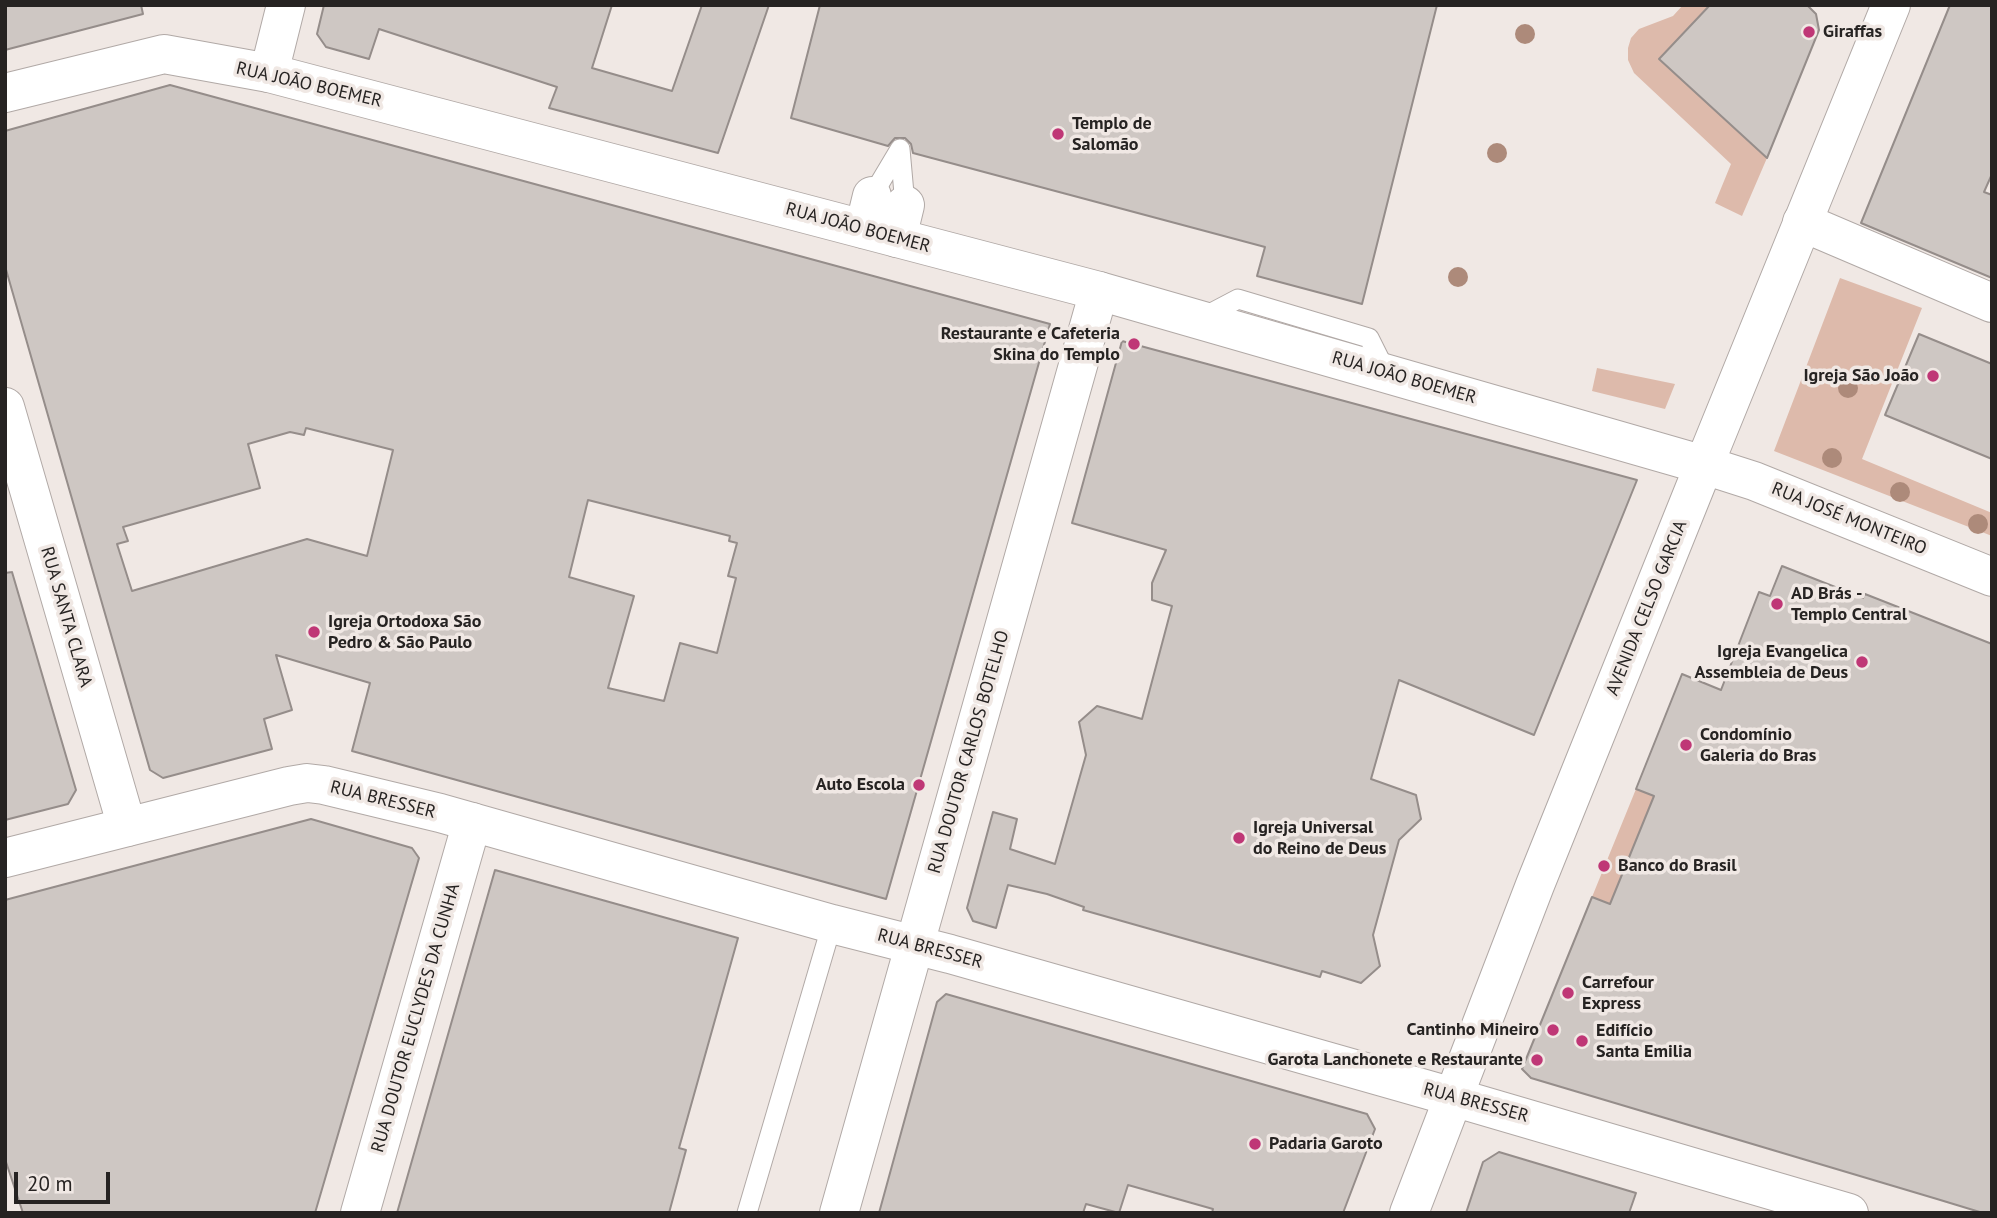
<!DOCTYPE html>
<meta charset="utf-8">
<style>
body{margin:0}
#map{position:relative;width:1997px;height:1218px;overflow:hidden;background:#f0e8e4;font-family:"PT Sans",sans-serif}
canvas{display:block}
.frame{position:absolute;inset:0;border:7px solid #262322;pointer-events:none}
.scale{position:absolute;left:14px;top:1172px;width:96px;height:32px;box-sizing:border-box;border:4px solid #262322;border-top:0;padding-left:9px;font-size:21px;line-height:24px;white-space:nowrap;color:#262322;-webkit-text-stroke:5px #f0e8e4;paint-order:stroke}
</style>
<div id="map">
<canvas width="1997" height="1218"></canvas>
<div class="frame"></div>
<div class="scale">20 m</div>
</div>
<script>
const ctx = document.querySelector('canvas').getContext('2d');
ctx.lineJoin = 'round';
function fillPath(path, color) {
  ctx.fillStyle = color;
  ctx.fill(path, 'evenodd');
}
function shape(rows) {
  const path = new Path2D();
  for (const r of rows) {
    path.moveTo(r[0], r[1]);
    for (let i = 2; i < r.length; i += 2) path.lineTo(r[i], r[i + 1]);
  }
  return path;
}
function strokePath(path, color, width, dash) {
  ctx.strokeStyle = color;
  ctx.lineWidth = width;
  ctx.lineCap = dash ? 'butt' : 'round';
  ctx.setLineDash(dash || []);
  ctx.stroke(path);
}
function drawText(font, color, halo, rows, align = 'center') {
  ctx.font = font + ' "PT Sans",sans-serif';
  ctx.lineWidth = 7;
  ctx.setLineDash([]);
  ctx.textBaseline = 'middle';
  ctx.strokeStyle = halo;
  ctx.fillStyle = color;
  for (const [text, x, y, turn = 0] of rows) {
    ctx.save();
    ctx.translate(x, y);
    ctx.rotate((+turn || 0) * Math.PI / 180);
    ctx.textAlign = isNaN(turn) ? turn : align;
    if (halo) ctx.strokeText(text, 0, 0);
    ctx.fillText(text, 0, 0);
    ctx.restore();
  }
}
const green = shape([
 [1683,5,1709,5,1660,59,1767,158,1742,216,1715,203,1731,164,1634,73,1628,60,1628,48,1631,38,1639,29,1673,16],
 [1840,278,1922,308,1862,459,1992,513,1992,536,1774,451],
 [1597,368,1675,384,1665,409,1592,391],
 [1636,789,1654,796,1610,904,1592,897]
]);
const building = shape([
 [5,5,141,5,143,14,5,50,5,5],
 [324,5,612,5,592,68,672,91,702,5,769,5,718,153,549,108,557,87,379,29,369,59,326,47,317,34,324,5],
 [820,5,1437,5,1362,304,1257,276,1265,247,913,153,911,144,905,138,895,138,888,146,791,118,820,5],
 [1710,5,1807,5,1816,14,1819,30,1767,158,1659,59,1710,5],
 [1950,5,1992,5,1992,174,1984,192,1992,195,1992,278,1861,223,1950,5],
 [170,85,1050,324,886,899,352,751,370,683,276,655,292,710,264,719,272,749,163,778,150,770,5,266,5,131,170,85],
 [306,428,393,450,367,556,307,539,132,591,117,544,128,541,123,527,260,488,248,444,290,432,304,435,306,428],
 [588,500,730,536,729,541,737,543,728,576,736,578,717,653,680,643,664,701,608,688,634,596,569,577,588,500],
 [1919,334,1992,364,1992,459,1885,415,1919,334],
 [1122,341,1637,480,1534,735,1399,680,1371,779,1416,795,1421,819,1399,840,1373,935,1380,966,1361,983,1322,971,1320,977,1083,910,1084,907,1047,894,1008,885,996,928,973,921,967,908,993,812,1017,819,1010,849,1055,864,1086,755,1079,722,1097,706,1142,719,1172,606,1152,600,1152,583,1166,550,1072,523,1122,341],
 [1782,566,1863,598,1865,594,1992,644,1992,1213,1983,1213,1937,1199,1531,1078,1522,1069,1592,897,1610,904,1654,796,1636,789,1682,674,1721,690,1759,592,1770,596,1782,566],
 [12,572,76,790,68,804,5,820,5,573,12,572],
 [311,819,412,848,419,858,315,1213,23,1213,5,1159,5,900,311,819],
 [495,870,738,938,679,1148,686,1150,669,1213,397,1213,495,870],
 [946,994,1367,1114,1375,1129,1343,1213,1212,1213,1213,1209,1128,1185,1119,1213,1086,1204,1083,1213,879,1213,937,1002,946,994],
 [1499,1152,1636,1193,1629,1213,1466,1213,1483,1162,1499,1152]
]);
const service = shape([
 [900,149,905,205],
 [872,196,900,149],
 [1200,319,1238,299,1369,338,1386,372],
 [747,1213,832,924]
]);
const minor = shape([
 [269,73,286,5],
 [1802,222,1992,303],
 [864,229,872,196],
 [897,238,905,205],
 [360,1213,472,822]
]);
const tertiary = shape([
 [5,407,127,827],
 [839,1213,1099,291]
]);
const secondary = shape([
 [5,93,164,54,269,73,1099,291,1704,465,1891,5],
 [5,858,289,786,307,783,324,785,440,813,832,924,950,954,1453,1097]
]);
const primary = shape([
 [1453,1097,1849,1213],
 [1409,1213,1535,885,1704,465,1754,481,1992,577]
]);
const trees = [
 [1525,34],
 [1497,153],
 [1458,277],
 [1848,388],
 [1832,458],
 [1900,492],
 [1978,524]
];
const markers = [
 [1809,32,7,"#bf3776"],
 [1058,134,7,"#bf3776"],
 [1134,344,7,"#bf3776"],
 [1933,376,7,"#bf3776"],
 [1777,604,7,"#bf3776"],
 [314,632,7,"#bf3776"],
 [1862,662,7,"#bf3776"],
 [1686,745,7,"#bf3776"],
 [919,785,7,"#bf3776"],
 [1239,838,7,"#bf3776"],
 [1604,866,7,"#bf3776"],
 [1568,993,7,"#bf3776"],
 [1553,1030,7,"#bf3776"],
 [1582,1041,7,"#bf3776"],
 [1537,1060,7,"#bf3776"],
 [1255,1144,7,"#bf3776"]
];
const poiNames = [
 ["Giraffas",1823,32],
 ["Templo de",1072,124],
 ["Salomão",1072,145],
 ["Restaurante e Cafeteria",1120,334,"right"],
 ["Skina do Templo",1120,355,"right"],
 ["Igreja São João",1919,376,"right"],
 ["AD Brás -",1791,594],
 ["Templo Central",1791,615],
 ["Igreja Ortodoxa São",328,622],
 ["Pedro & São Paulo",328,643],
 ["Igreja Evangelica",1848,652,"right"],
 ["Assembleia de Deus",1848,673,"right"],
 ["Condomínio",1700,735],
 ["Galeria do Bras",1700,756],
 ["Auto Escola",905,785,"right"],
 ["Igreja Universal",1253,828],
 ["do Reino de Deus",1253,849],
 ["Banco do Brasil",1618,866],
 ["Carrefour",1582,983],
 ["Express",1582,1004],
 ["Cantinho Mineiro",1539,1030,"right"],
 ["Edifício",1596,1031],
 ["Santa Emilia",1596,1052],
 ["Garota Lanchonete e Restaurante",1523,1060,"right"],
 ["Padaria Garoto",1269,1144]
];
const streetNames = [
 ["RUA JOÃO BOEMER",309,85,13],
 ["RUA JOÃO BOEMER",858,228,15],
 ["RUA JOÃO BOEMER",1404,378,16],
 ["RUA JOSÉ MONTEIRO",1849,519,22],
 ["AVENIDA CELSO GARCIA",1647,608,-68],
 ["RUA SANTA CLARA",66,617,74],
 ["RUA DOUTOR CARLOS BOTELHO",969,752,-74],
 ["RUA BRESSER",383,800,14],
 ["RUA BRESSER",930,949,15],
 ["RUA DOUTOR EUCLYDES DA CUNHA",416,1018,-74],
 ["RUA BRESSER",1476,1103,15]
];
fillPath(green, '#ddbaab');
fillPath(building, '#cec7c3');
strokePath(building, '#958d8a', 2);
strokePath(service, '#b1a9a6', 21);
strokePath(minor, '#b1a9a6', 40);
strokePath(tertiary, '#b1a9a6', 40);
strokePath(secondary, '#b1a9a6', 40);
strokePath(primary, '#b1a9a6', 40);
strokePath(service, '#fff', 19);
strokePath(minor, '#fff', 38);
strokePath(tertiary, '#fff', 38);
strokePath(secondary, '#fff', 38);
strokePath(primary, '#fff', 38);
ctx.fillStyle = '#ad8a7a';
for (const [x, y] of trees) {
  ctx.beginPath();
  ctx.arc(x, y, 10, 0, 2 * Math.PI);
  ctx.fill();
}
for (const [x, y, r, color] of markers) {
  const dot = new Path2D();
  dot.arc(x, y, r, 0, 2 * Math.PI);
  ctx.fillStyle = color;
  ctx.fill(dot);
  strokePath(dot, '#f0e8e4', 2.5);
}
drawText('bold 18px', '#262322', '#f0e8e4', poiNames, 'left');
drawText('18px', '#262322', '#f0e8e4', streetNames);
</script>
